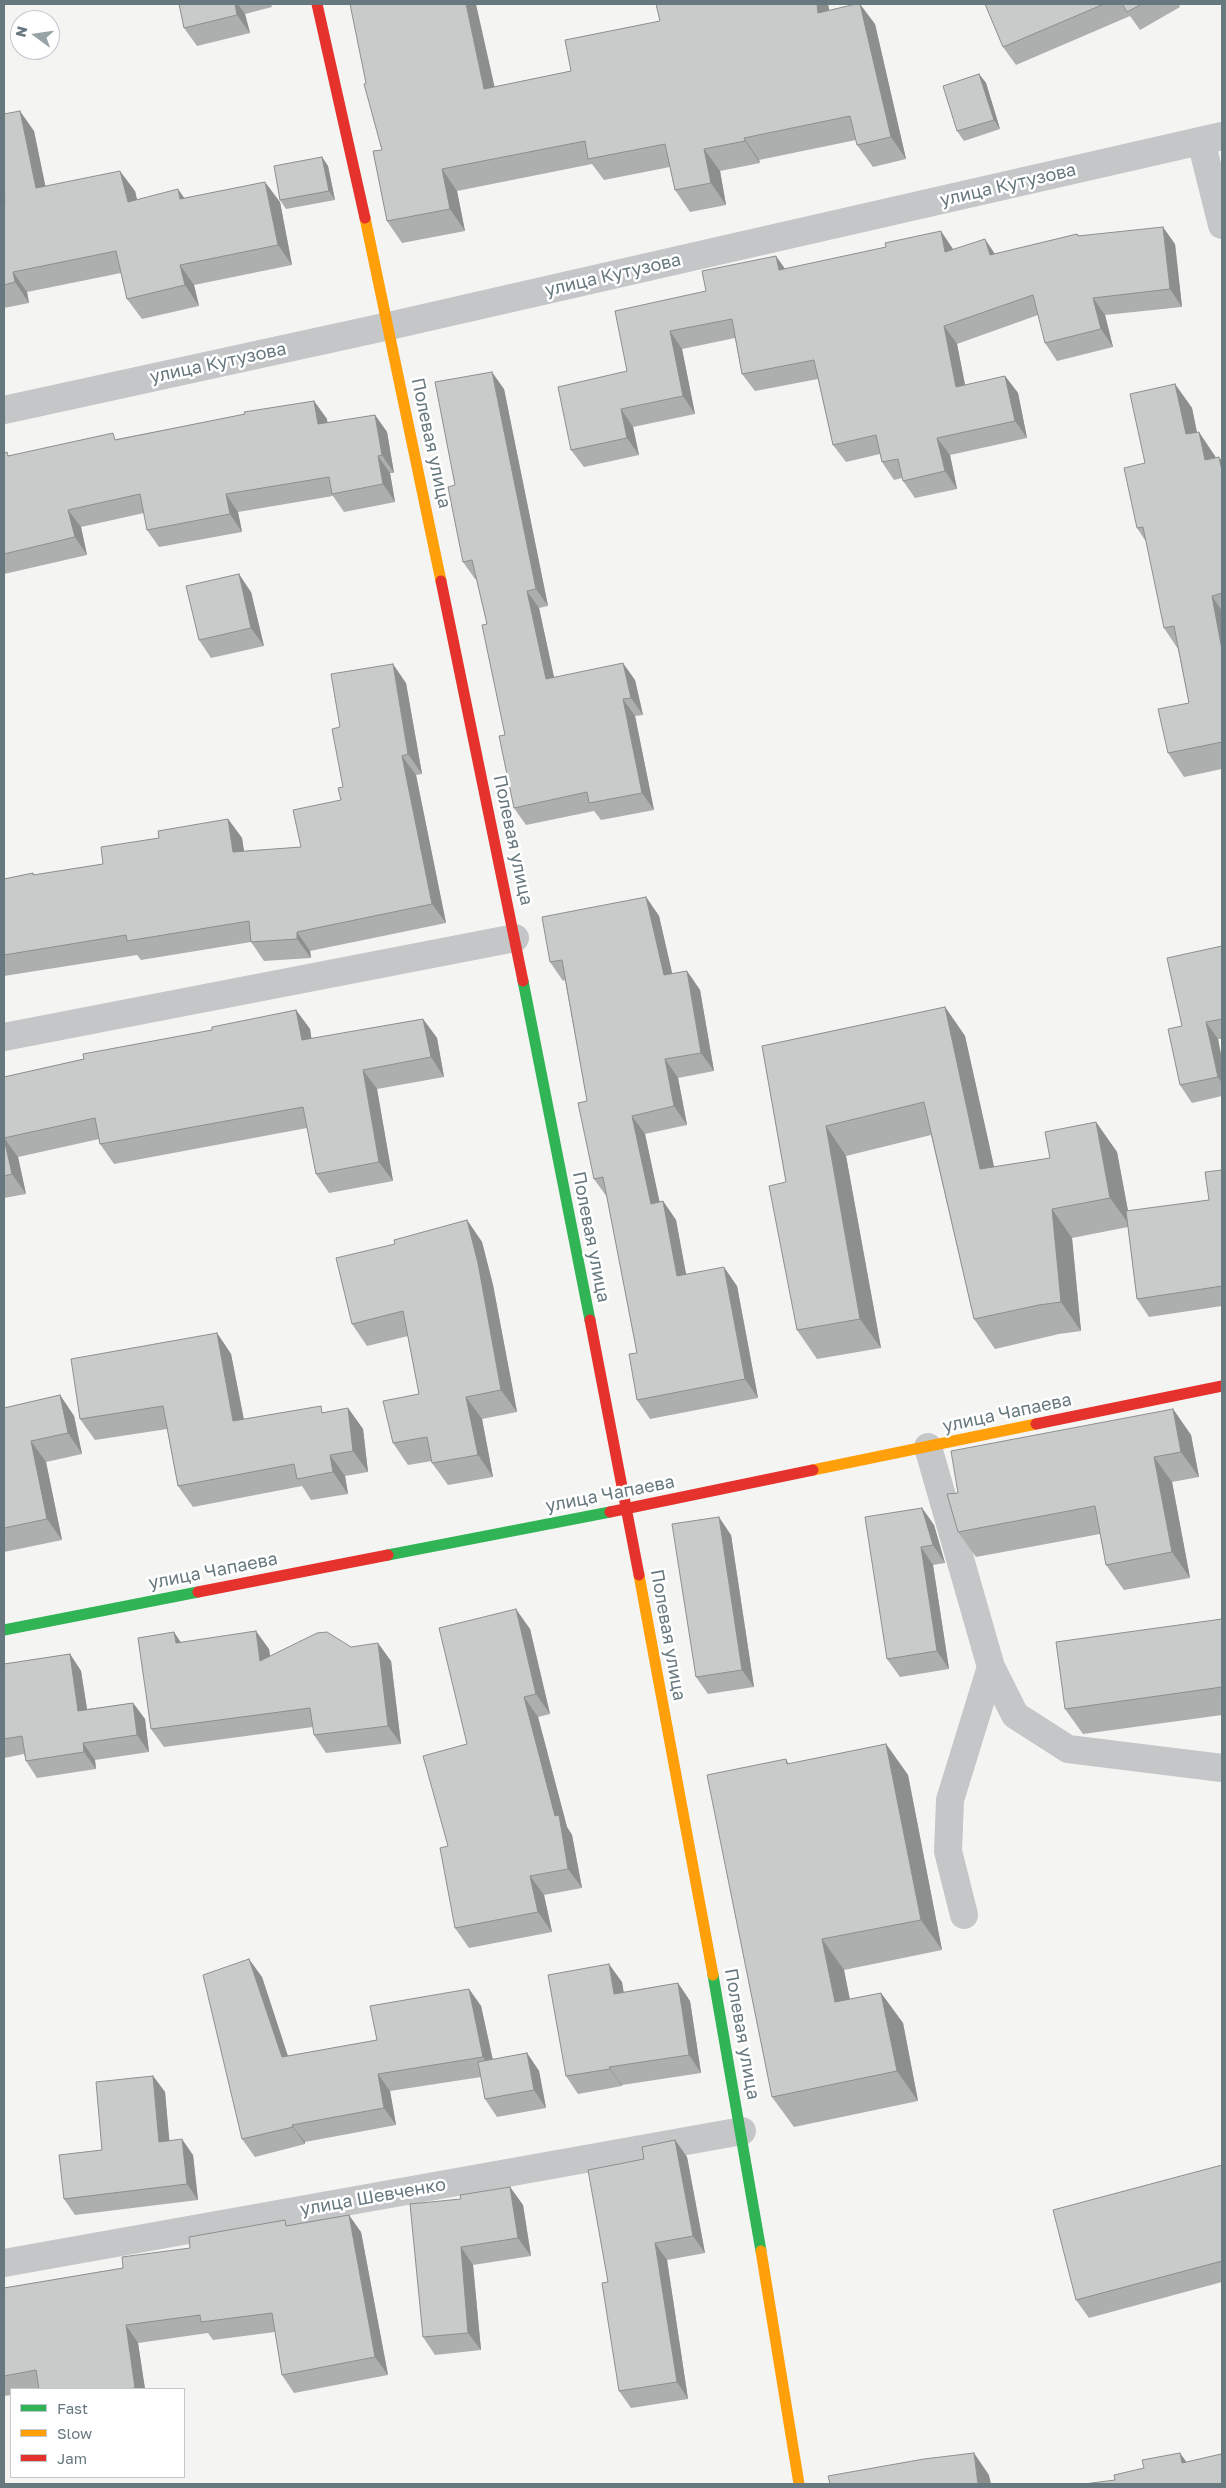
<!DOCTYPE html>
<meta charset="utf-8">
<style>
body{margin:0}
#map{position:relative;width:1226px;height:2488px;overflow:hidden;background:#f4f4f3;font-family:"Golos Text",sans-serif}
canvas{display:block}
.frame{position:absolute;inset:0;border:5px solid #67787f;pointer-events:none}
.legend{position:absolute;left:10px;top:2388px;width:175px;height:90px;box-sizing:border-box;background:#fff;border:1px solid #c2c9cc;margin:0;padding:6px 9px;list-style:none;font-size:15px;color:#67787f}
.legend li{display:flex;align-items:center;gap:10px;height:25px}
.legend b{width:25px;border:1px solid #c2c9cc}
.north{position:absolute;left:10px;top:10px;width:50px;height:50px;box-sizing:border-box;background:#fff;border:1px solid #c2c9cc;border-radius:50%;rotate:284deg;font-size:14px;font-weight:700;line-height:20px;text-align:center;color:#67787f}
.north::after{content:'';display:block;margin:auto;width:18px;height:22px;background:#98a3a8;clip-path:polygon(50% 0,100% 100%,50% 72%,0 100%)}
</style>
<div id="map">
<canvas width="1226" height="2488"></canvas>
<div class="frame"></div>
<ul class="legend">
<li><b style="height:6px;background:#30b455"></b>Fast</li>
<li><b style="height:6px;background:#ff9f0a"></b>Slow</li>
<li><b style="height:6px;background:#e5322d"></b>Jam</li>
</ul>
<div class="north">N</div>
</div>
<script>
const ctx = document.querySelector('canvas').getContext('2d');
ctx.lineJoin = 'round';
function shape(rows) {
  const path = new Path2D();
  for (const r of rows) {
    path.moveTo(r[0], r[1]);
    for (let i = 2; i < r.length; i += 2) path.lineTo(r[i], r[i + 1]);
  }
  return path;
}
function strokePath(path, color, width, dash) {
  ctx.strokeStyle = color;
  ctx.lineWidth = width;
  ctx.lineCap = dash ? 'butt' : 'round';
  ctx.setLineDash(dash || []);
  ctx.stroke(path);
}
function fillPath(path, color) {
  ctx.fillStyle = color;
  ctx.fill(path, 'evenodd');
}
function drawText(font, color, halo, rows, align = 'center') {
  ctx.font = font + ' "Golos Text",sans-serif';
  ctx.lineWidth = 5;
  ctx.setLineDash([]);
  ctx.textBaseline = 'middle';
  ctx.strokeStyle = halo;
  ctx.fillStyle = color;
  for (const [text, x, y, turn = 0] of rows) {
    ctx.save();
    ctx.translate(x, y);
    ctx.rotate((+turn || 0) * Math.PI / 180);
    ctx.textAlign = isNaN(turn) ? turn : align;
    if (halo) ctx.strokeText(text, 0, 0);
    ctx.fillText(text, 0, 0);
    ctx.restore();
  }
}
const street = shape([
 [1201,141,1222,225],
 [4,410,389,326,1222,136],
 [4,1037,515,938],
 [928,1447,991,1667,1015,1715,1068,1749,1222,1768],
 [964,1915,948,1851,950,1800,991,1667],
 [4,2263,742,2131]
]);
const fast = shape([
 [523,981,590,1320],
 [388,1555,610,1512],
 [4,1630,198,1592],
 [713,1975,761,2251]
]);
const slow = shape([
 [365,218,441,581],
 [813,1470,1036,1424],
 [639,1575,713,1975],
 [761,2251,799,2484]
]);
const jam = shape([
 [317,4,365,218],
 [441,581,523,981],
 [590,1320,639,1575],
 [1036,1424,1222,1386],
 [610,1512,813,1470],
 [198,1592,388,1555]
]);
const wall = shape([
 [179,4,271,4,272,7,245,14,250,33,197,46,184,28],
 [828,4,829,10,875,24,906,159,873,167,857,145,856,140,759,160,760,163,720,171,726,205,690,212,675,190,670,167,604,180,592,164,457,191,465,231,402,243,387,221,382,150,366,83,494,87,571,71],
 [985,4,1179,4,1180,7,1140,30,1130,16,1016,65,1003,47],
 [979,74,986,83,1000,129,964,141,957,131],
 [34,131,45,186,135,191,137,199,184,198,280,202,292,265,194,285,199,306,142,319,127,299,121,273,27,292,29,303,4,308,4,202,5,201],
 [322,157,328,166,335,200,286,209,280,200],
 [1077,234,1079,236,1175,244,1182,307,1105,315,1113,347,1057,361,1045,343,1038,315,957,344,965,385,1005,376,1018,393,1027,438,950,455,957,489,915,498,903,481,902,478,894,480,882,462,880,454,846,462,833,445,818,379,755,391,742,374,735,338,682,349,695,414,633,427,639,455,584,467,571,450,627,371,706,291,785,269,953,249,954,249,995,254],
 [1175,384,1192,408,1197,432,1215,456,1216,458,1222,461,1222,769,1184,777,1168,753,1189,703,1178,649,1164,628,1147,543,1137,528,1145,463],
 [504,389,548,606,539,608,554,677,635,680,643,715,635,716,654,810,601,820,594,811,526,825,514,808,505,735,487,624,477,579,475,579,463,562,455,485],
 [314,401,327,419,327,423,375,415,387,432,394,473,390,473,395,502,344,512,333,496,238,512,242,532,159,547,147,530,144,513,81,527,87,555,4,574,4,453,10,456,117,439],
 [251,592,264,646,211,658,199,640],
 [406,683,422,774,416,775,446,923,310,951,311,958,264,961,251,942,141,960,137,955,4,976,4,879,33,873,34,875,103,864,159,838,228,819,242,838,244,851,301,847,341,800,343,787,340,727],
 [646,897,659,916,672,974,687,971,700,990,714,1071,678,1078,687,1125,645,1134,659,1202,663,1201,676,1220,686,1275,737,1286,758,1398,650,1419,637,1400,637,1353,607,1197,594,1179,587,1101,565,980,563,981,550,962],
 [1222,946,1222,1039,1218,1039,1222,1060,1222,1096,1192,1103,1180,1085,1182,1026],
 [945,1007,965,1036,994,1167,1050,1158,1096,1122,1117,1152,1128,1211,1209,1200,1222,1170,1222,1306,1149,1317,1137,1299,1128,1227,1072,1238,1081,1331,1059,1334,995,1349,974,1319,931,1135,846,1156,881,1348,817,1359,797,1330,786,1182,762,1046],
 [296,1010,310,1029,311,1039,423,1019,437,1038,444,1077,377,1089,393,1181,329,1193,316,1174,307,1128,114,1164,100,1144,99,1139,18,1157,26,1194,4,1198,4,1077,212,1030],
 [467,1220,482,1242,493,1285,517,1412,482,1419,493,1477,448,1485,432,1463,432,1461,408,1465,393,1443,419,1394,408,1336,367,1346,352,1324,395,1244],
 [217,1333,231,1354,244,1419,326,1412,348,1408,363,1429,368,1472,345,1476,348,1494,311,1500,302,1486,193,1507,178,1486,167,1429,95,1440,80,1419],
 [60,1395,74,1416,82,1454,46,1462,62,1540,4,1552,4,1408],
 [1173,1409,1191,1435,1199,1477,1172,1482,1190,1578,1124,1590,1106,1565,1100,1534,976,1557,958,1532,958,1493],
 [922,1508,934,1525,945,1563,933,1565,949,1669,900,1677,887,1659],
 [731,1535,754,1687,708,1694,696,1677],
 [1222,1619,1222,1715,1083,1734,1065,1709],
 [530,1629,550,1714,538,1717,567,1827,572,1835,582,1888,544,1895,552,1932,469,1948,455,1928,467,1744],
 [181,1642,269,1649,270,1656,351,1647,391,1661,401,1744,326,1753,314,1735,313,1727,164,1747,151,1729],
 [70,1654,81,1671,87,1709,133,1703,145,1719,149,1752,95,1760,96,1769,37,1778,26,1761,24,1754,4,1758,4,1664],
 [886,1744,908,1775,942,1950,844,1970,850,1999,881,1993,903,2023,918,2101,794,2127,772,2097,786,1759,789,1764],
 [262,1977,288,2056,377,2040,469,1989,481,2006,493,2060,527,2053,539,2071,546,2108,497,2117,485,2099,481,2077,390,2091,396,2125,305,2142,305,2144,255,2157,242,2139],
 [622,1982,623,1992,678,1983,690,2001,701,2073,622,2085,622,2086,578,2094,566,2076],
 [153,2076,165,2092,169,2141,193,2155,198,2200,75,2215,64,2199,102,2150],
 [675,2140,687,2157,705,2253,667,2260,688,2399,631,2408,619,2391,608,2282,644,2159],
 [1222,2165,1222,2282,1089,2318,1076,2300],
 [510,2187,523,2205,531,2256,473,2265,481,2350,435,2355,423,2337,461,2199],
 [289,2226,361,2232,388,2375,294,2393,282,2375,275,2332,213,2340,208,2333,138,2343,145,2389,11,2389,11,2395,4,2396,4,2288,123,2268,190,2248]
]);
const shadedWall = shape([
 [235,4,238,4,245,14,250,33,237,15],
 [466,4,476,4,500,111,484,89],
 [817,4,828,4,834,35,818,13],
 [860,4,875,24,906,159,891,137],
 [979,74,986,83,1000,129,994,120],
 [20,111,34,131,50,208,36,188],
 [744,138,759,160,760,163,745,141],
 [704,149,720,171,726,205,711,183],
 [322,157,328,166,335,200,329,191],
 [442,169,457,191,465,231,450,209],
 [120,171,135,191,142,222,128,202],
 [265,182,280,202,292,265,278,245],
 [178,189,192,209,180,199],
 [1163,227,1175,244,1182,307,1170,289],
 [941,231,953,249,958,269,945,252],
 [985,239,997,257,990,255],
 [776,256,788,273,779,270],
 [180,265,194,285,199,306,185,285],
 [13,272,27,292,29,303,15,282],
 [1093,298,1105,315,1113,347,1101,329],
 [944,326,957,344,969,405,956,387],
 [670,331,682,349,695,414,683,396],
 [492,372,504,389,548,606,536,589],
 [1005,376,1018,393,1027,438,1015,421],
 [1175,384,1192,408,1202,458,1186,434],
 [314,401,327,419,330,442,318,424],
 [621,409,633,427,639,455,627,438],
 [375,415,387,432,394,473,382,455],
 [1199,432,1215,456,1222,484,1205,460],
 [937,438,950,455,957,489,945,471],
 [378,456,390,473,395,502,383,484],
 [1219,457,1222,461,1222,471],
 [226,494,238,512,242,532,230,514],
 [68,510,81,527,87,555,75,537],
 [239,574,251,592,264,646,251,628],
 [527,591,539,608,558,696,546,679],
 [1212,596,1222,611,1222,650],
 [623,663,635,680,643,715,631,698],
 [393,664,406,683,422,774,408,754],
 [623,699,635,716,654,810,642,793],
 [402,756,416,775,446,923,432,904],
 [228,819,242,838,247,871,233,852],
 [646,897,659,916,677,994,664,975],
 [297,932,310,951,311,958,297,939],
 [687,971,700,990,714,1071,701,1053],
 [945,1007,965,1036,1001,1198,980,1169],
 [296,1010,310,1029,315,1060,302,1040],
 [423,1019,437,1038,444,1077,431,1057],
 [1206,1022,1218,1039,1222,1060,1222,1083,1218,1077],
 [665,1059,678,1078,687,1125,674,1106],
 [363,1070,377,1089,393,1181,379,1162],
 [632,1116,645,1134,664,1222,651,1204],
 [1096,1122,1117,1152,1131,1227,1110,1198],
 [826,1126,846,1156,881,1348,860,1319],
 [4,1138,18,1157,26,1194,12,1174],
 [663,1201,676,1220,690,1295,677,1276],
 [1052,1209,1072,1238,1081,1331,1061,1302],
 [467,1220,482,1242,493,1285,517,1412,501,1390],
 [724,1267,737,1286,758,1398,745,1379],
 [217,1333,231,1354,248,1442,233,1421],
 [60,1395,74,1416,82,1454,68,1433],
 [466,1397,482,1419,493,1477,478,1455],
 [348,1408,363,1429,368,1472,353,1451],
 [1173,1409,1191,1435,1199,1477,1181,1452],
 [31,1441,46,1462,62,1540,47,1519],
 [330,1455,345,1476,348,1494,333,1472],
 [1154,1457,1172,1482,1190,1578,1172,1552],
 [922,1508,934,1525,945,1563,933,1545],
 [719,1517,731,1535,754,1687,742,1670],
 [921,1547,933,1565,949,1669,937,1651],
 [516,1609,530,1629,550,1714,536,1694],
 [256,1631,269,1649,273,1678,260,1661],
 [174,1632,186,1650,176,1643],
 [378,1643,391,1661,401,1744,388,1726],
 [70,1654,81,1671,90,1728,78,1711],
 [524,1697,538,1717,567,1827,572,1835,582,1888,568,1869,555,1816],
 [133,1703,145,1719,149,1752,137,1735],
 [83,1743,95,1760,96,1769,84,1752],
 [886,1744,908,1775,942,1950,921,1920],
 [530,1876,544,1895,552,1932,538,1912],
 [822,1939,844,1970,856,2032,835,2002],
 [249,1959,262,1977,294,2075,282,2057],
 [609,1964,622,1982,627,2011,614,1994],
 [678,1983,690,2001,701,2073,689,2055],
 [469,1989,481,2006,496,2075,483,2057],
 [881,1993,903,2023,918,2101,897,2071],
 [527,2053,539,2071,546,2108,534,2090],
 [609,2067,622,2085,622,2086,610,2069],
 [378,2074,390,2091,396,2125,384,2108],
 [153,2076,165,2092,171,2158,159,2142],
 [292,2125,305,2142,305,2144,293,2127],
 [182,2139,193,2155,198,2200,187,2184],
 [675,2140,687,2157,705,2253,693,2236],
 [510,2187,523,2205,531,2256,518,2238],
 [349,2215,361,2232,388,2375,375,2357],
 [655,2243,667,2260,688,2399,677,2382],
 [461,2247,473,2265,481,2350,468,2333],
 [126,2325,138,2343,145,2389,135,2389,135,2388],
 [974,2453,989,2475,991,2484,978,2484],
 [1180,2453,1193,2471,1182,2463]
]);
const building = shape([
 [179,4,235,4,237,15,184,28,179,4],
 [350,4,466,4,484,89,571,71,565,40,660,21,656,4,817,4,818,13,856,4,860,4,891,137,857,145,850,116,744,138,745,141,704,149,711,183,675,190,665,144,588,159,585,141,442,169,450,209,387,221,373,151,382,150,364,84,366,83,350,4],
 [985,4,1104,4,1003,47,985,4],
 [1122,4,1142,4,1127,12,1122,4],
 [979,74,994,120,957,131,943,86,979,74],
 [20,111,36,188,120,171,128,202,178,189,180,199,265,182,278,245,180,265,185,285,127,299,116,251,13,272,15,282,4,285,4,202,5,201,4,195,4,114,20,111],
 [322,157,329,191,280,200,274,166,322,157],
 [1163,227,1170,289,1093,298,1101,329,1045,343,1033,295,944,326,956,387,1005,376,1015,421,937,438,945,471,903,481,898,459,882,462,876,435,833,445,814,360,742,374,732,319,670,331,683,396,621,409,627,438,571,450,558,387,627,371,615,311,706,291,702,271,776,256,779,270,886,247,885,243,941,231,945,252,985,239,990,255,1077,234,1078,236,1163,227],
 [492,372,536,589,527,591,546,679,623,663,631,698,623,699,642,793,589,803,587,792,514,808,499,736,505,735,482,625,487,624,472,560,463,562,448,487,455,485,435,382,492,372],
 [1175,384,1186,434,1199,432,1205,460,1219,457,1222,471,1222,593,1212,596,1222,650,1222,742,1168,753,1158,709,1189,703,1174,626,1164,628,1143,527,1137,528,1124,468,1145,463,1130,394,1175,384],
 [314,401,318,424,375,415,382,455,378,456,383,484,332,494,329,477,226,494,230,514,147,530,140,494,68,510,75,537,4,554,4,453,7,452,8,456,113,433,115,440,245,414,244,412,314,401],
 [239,574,251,628,199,640,186,586,239,574],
 [393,664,408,754,402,756,432,904,297,932,297,939,251,942,249,921,127,941,126,935,4,955,4,879,33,873,33,875,103,864,101,847,159,838,158,831,228,819,233,852,301,847,293,810,341,800,338,788,343,787,332,729,340,727,331,674,393,664],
 [646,897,664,975,687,971,701,1053,665,1059,674,1106,632,1116,651,1204,663,1201,677,1276,724,1267,745,1379,637,1400,629,1354,637,1353,603,1177,594,1179,578,1103,587,1101,562,960,550,962,542,917,646,897],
 [1222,946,1222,1019,1206,1022,1218,1077,1180,1085,1168,1029,1182,1026,1167,958,1222,946],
 [945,1007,980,1169,1050,1158,1045,1132,1096,1122,1110,1198,1052,1209,1061,1302,1039,1305,974,1319,924,1102,826,1126,860,1319,797,1330,769,1186,786,1182,762,1046,945,1007],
 [296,1010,302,1040,423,1019,431,1057,363,1070,379,1162,316,1174,303,1107,100,1144,95,1118,4,1138,12,1174,4,1176,4,1077,84,1059,83,1054,212,1030,212,1027,296,1010],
 [1222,1170,1222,1286,1137,1299,1126,1211,1209,1200,1205,1172,1222,1170],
 [467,1220,478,1263,501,1390,466,1397,478,1455,432,1463,427,1437,393,1443,383,1401,419,1394,403,1311,352,1324,336,1258,395,1244,394,1240,467,1220],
 [217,1333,233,1421,321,1406,322,1413,348,1408,353,1451,330,1455,333,1472,297,1479,294,1464,178,1486,163,1406,80,1419,71,1359,217,1333],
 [60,1395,68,1433,31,1441,47,1519,4,1528,4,1408,60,1395],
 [1173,1409,1181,1452,1154,1457,1172,1552,1106,1565,1095,1506,958,1532,947,1494,958,1493,951,1451,1173,1409],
 [922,1508,933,1545,921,1547,937,1651,887,1659,865,1517,922,1508],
 [719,1517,742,1670,696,1677,672,1524,719,1517],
 [516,1609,536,1694,524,1697,555,1816,559,1815,568,1869,530,1876,538,1912,455,1928,440,1848,448,1846,423,1756,467,1744,439,1628,516,1609],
 [1222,1619,1222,1687,1065,1709,1056,1642,1222,1619],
 [256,1631,260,1661,317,1633,327,1632,351,1647,378,1643,388,1726,314,1735,310,1708,151,1729,138,1638,174,1632,176,1643,256,1631],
 [70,1654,78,1711,133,1703,137,1735,83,1743,84,1752,26,1761,22,1736,4,1739,4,1664,70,1654],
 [886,1744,921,1920,822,1939,835,2002,881,1993,897,2071,772,2097,707,1775,786,1759,787,1764,886,1744],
 [249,1959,282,2057,377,2040,370,2006,469,1989,483,2057,378,2074,384,2108,292,2125,293,2127,242,2139,203,1975,249,1959],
 [609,1964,614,1994,678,1983,689,2055,609,2067,610,2069,566,2076,548,1975,609,1964],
 [527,2053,534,2090,485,2099,478,2062,527,2053],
 [153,2076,159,2142,182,2139,187,2184,64,2199,59,2155,102,2150,96,2082,153,2076],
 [675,2140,693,2236,655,2243,677,2382,619,2391,602,2283,608,2282,588,2170,644,2159,642,2147,675,2140],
 [1222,2165,1222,2261,1076,2300,1053,2210,1222,2165],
 [510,2187,518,2238,461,2247,468,2333,423,2337,410,2204,461,2199,460,2195,510,2187],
 [349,2215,375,2357,282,2375,272,2313,201,2322,200,2315,126,2325,135,2388,127,2389,39,2389,36,2370,4,2376,4,2288,123,2268,122,2257,190,2248,189,2237,285,2220,286,2226,349,2215],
 [974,2453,978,2484,830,2484,828,2476,924,2459,974,2453],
 [1180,2453,1182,2463,1221,2454,1222,2460,1222,2484,1084,2484,1115,2480,1114,2475,1144,2468,1142,2460,1180,2453]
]);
const streetNames = [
 ["улица Кутузова",1008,185,-13],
 ["улица Кутузова",613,275,-13],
 ["улица Кутузова",218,363,-12],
 ["Полевая улица",431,443,78],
 ["Полевая улица",513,840,78],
 ["Полевая улица",591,1237,79],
 ["улица Чапаева",1007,1413,-12],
 ["улица Чапаева",610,1494,-11],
 ["улица Чапаева",213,1571,-11],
 ["Полевая улица",668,1635,80],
 ["Полевая улица",742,2034,80],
 ["улица Шевченко",373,2197,-10]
];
strokePath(street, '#c4c6c7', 28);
strokePath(fast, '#30b455', 11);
strokePath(slow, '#ff9f0a', 11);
strokePath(jam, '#e5322d', 11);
fillPath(wall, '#adafaf');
fillPath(shadedWall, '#8d8e8e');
fillPath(building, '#c9cbcb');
strokePath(building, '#8d8e8e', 1);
drawText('18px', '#67787f', '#fff', streetNames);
</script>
